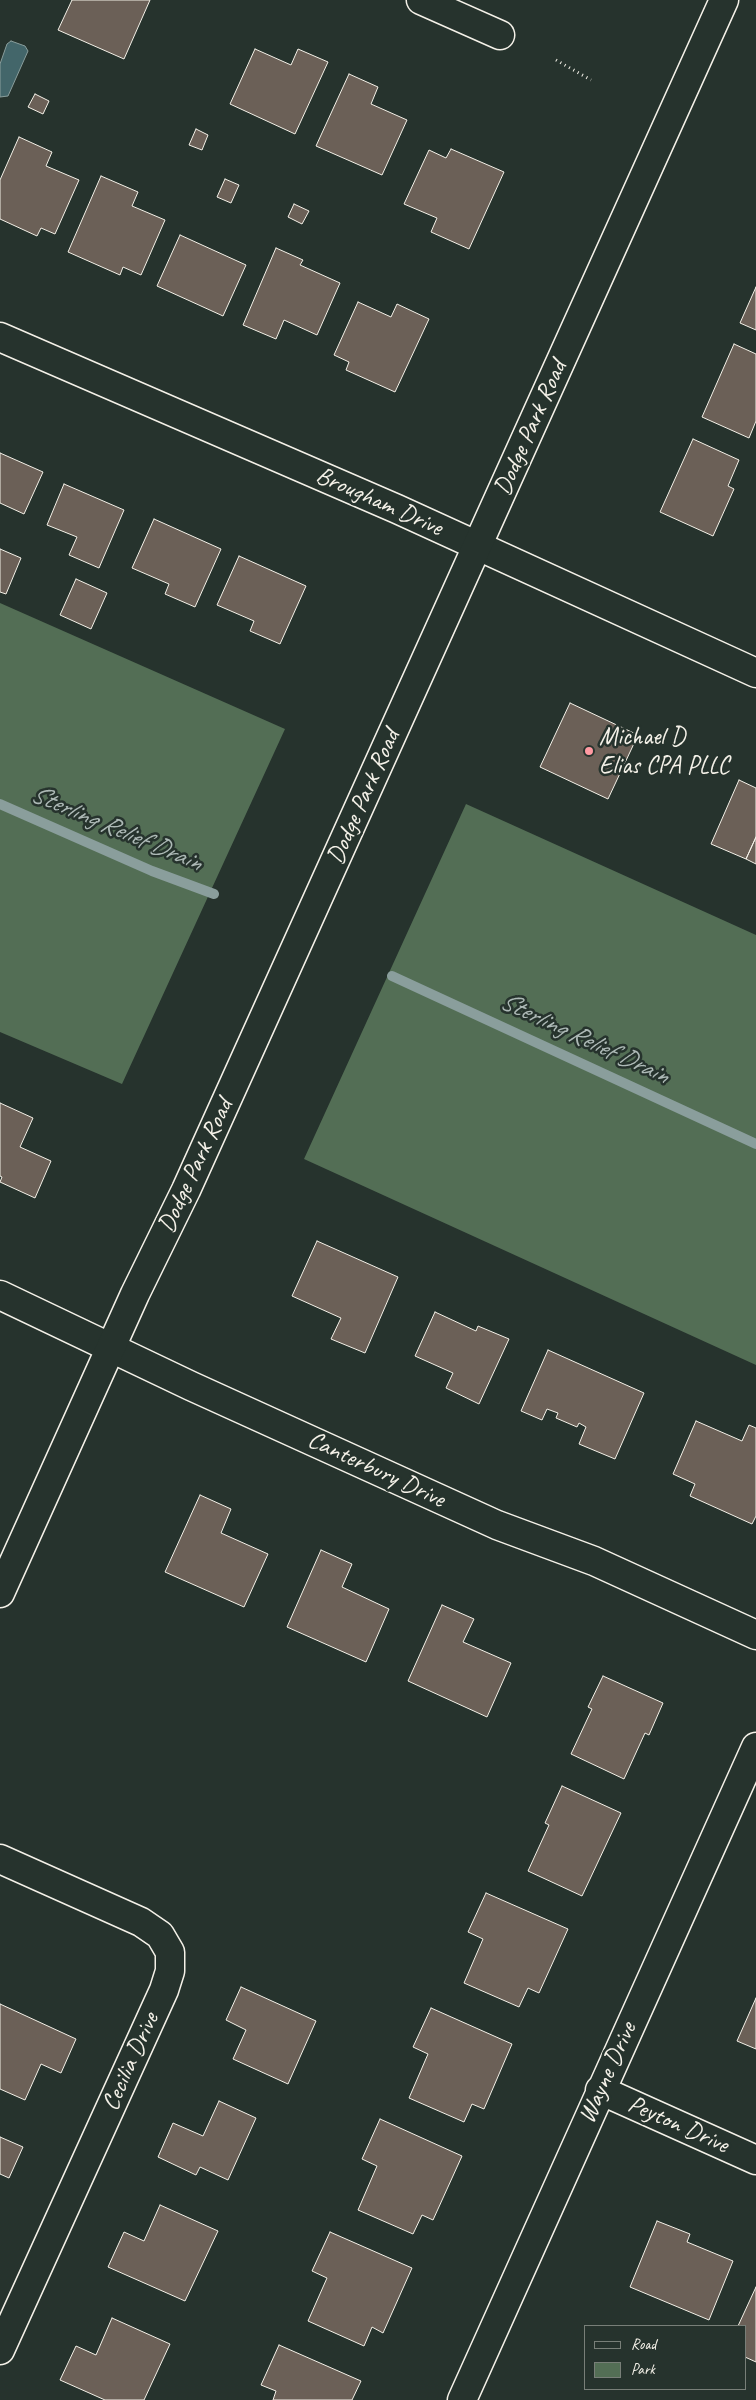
<!DOCTYPE html>
<style>
body{margin:0}
#map{position:relative;width:756px;height:2400px;overflow:hidden;background:#26332d;font-family:Caveat,sans-serif}
canvas{display:block}
.legend{position:absolute;left:584px;top:2325px;width:162px;height:65px;box-sizing:border-box;background:#26332d;border:1px solid #787f78;margin:0;padding:6px 9px;list-style:none;font-size:15px;color:#f4f1e8}
.legend li{display:flex;align-items:center;gap:10px;height:25px}
.legend b{width:25px;border:1px solid #787f78}
</style>
<div id="map">
<canvas width="756" height="2400"></canvas>
<ul class="legend">
<li><b style="height:6px;background:#26332d"></b>Road</li>
<li><b style="height:14px;background:#536e55"></b>Park</li>
</ul>
</div>
<script>
const ctx = document.querySelector('canvas').getContext('2d');
ctx.lineJoin = 'round';
function fillPath(path, color) {
  ctx.fillStyle = color;
  ctx.fill(path, 'evenodd');
}
function shape(rows) {
  const path = new Path2D();
  for (const r of rows) {
    path.moveTo(r[0], r[1]);
    for (let i = 2; i < r.length; i += 2) path.lineTo(r[i], r[i + 1]);
  }
  return path;
}
function strokePath(path, color, width, dash) {
  ctx.strokeStyle = color;
  ctx.lineWidth = width;
  ctx.lineCap = dash ? 'butt' : 'round';
  ctx.setLineDash(dash || []);
  ctx.stroke(path);
}
function drawText(font, color, halo, rows, align = 'center') {
  ctx.font = font + ' Caveat,sans-serif';
  ctx.lineWidth = 5;
  ctx.setLineDash([]);
  ctx.textBaseline = 'middle';
  ctx.strokeStyle = halo;
  ctx.fillStyle = color;
  for (const [text, x, y, turn = 0] of rows) {
    ctx.save();
    ctx.translate(x, y);
    ctx.rotate((+turn || 0) * Math.PI / 180);
    ctx.textAlign = isNaN(turn) ? turn : align;
    if (halo) ctx.strokeText(text, 0, 0);
    ctx.fillText(text, 0, 0);
    ctx.restore();
  }
}
const green = shape([
 [0,603,285,729,122,1084,0,1032],
 [466,804,756,935,756,1365,304,1159]
]);
const water = shape([
 [11,41,25,46,28,51,8,96,0,97,0,64,7,44,11,41]
]);
const stream = shape([
 [0,804,152,871,214,894],
 [392,976,756,1144]
]);
const building = shape([
 [72,0,150,0,124,59,58,30,72,0],
 [255,49,291,65,298,49,328,62,295,134,230,104,255,49],
 [349,74,378,87,371,104,407,120,382,175,316,146,349,74],
 [35,94,49,101,43,114,28,107,35,94],
 [196,129,208,135,202,150,189,145,196,129],
 [19,137,52,152,46,166,79,180,55,234,41,228,37,236,0,219,0,180,19,137],
 [451,149,504,172,469,249,431,232,437,218,404,204,429,150,446,158,451,149],
 [101,176,138,192,132,206,165,220,141,275,123,267,120,275,68,252,101,176],
 [225,179,239,185,231,203,217,197,225,179],
 [294,204,309,211,302,224,288,217,294,204],
 [180,235,246,265,223,316,157,286,180,235],
 [276,248,303,260,300,265,340,283,317,335,284,320,276,339,243,325,276,248],
 [756,287,756,330,740,323,756,287],
 [358,302,391,317,397,304,429,319,395,392,346,370,349,362,334,355,358,302],
 [734,344,756,354,756,421,749,438,702,417,734,344],
 [693,439,739,460,728,486,734,489,713,536,660,512,693,439],
 [0,453,43,472,24,514,0,503,0,453],
 [64,484,124,510,99,568,69,555,77,537,47,525,64,484],
 [154,519,221,549,195,607,165,594,169,584,132,568,154,519],
 [0,549,21,558,6,594,0,592,0,549],
 [239,556,306,586,280,644,250,631,254,621,217,605,239,556],
 [76,579,107,593,91,629,60,615,76,579],
 [570,703,638,735,608,799,540,767,570,703],
 [739,780,756,788,756,837,746,859,711,844,739,780],
 [756,837,756,864,746,859,756,837],
 [0,1103,33,1118,20,1147,51,1161,35,1198,0,1182,2,1177,0,1176,0,1103],
 [317,1241,398,1277,365,1353,331,1339,341,1318,292,1296,317,1241],
 [435,1312,476,1331,478,1326,509,1339,479,1404,446,1388,453,1373,415,1356,435,1312],
 [548,1350,644,1393,615,1459,579,1444,586,1427,579,1423,577,1427,556,1418,558,1413,547,1409,542,1420,521,1411,548,1350],
 [696,1421,742,1441,749,1425,756,1428,756,1516,752,1524,690,1496,695,1484,673,1474,696,1421],
 [200,1495,231,1509,221,1533,268,1554,244,1607,165,1572,200,1495],
 [321,1550,352,1564,342,1587,389,1609,366,1662,287,1627,321,1550],
 [442,1605,474,1619,463,1642,511,1663,487,1717,408,1681,442,1605],
 [603,1676,663,1703,649,1735,645,1733,624,1779,571,1754,592,1709,588,1707,603,1676],
 [562,1786,621,1813,582,1896,528,1871,549,1825,545,1823,562,1786],
 [486,1893,568,1929,539,1993,528,1988,519,2007,464,1983,483,1939,468,1932,486,1893],
 [241,1987,316,2021,288,2084,233,2059,246,2030,226,2020,241,1987],
 [756,1998,756,2049,737,2041,756,1998],
 [0,2004,76,2039,61,2073,41,2064,25,2100,0,2089,0,2004],
 [431,2008,512,2044,484,2109,472,2104,464,2122,409,2098,428,2054,413,2047,431,2008],
 [219,2101,256,2118,228,2180,200,2167,196,2175,158,2157,173,2123,203,2136,219,2101],
 [380,2119,462,2156,433,2220,422,2215,413,2234,358,2210,377,2166,362,2159,380,2119],
 [0,2137,23,2147,9,2178,0,2174,0,2137],
 [160,2205,218,2231,185,2301,108,2267,124,2232,144,2241,160,2205],
 [657,2221,690,2234,687,2242,733,2261,709,2320,630,2287,657,2221],
 [330,2232,412,2268,383,2333,372,2327,364,2346,308,2321,327,2278,312,2271,330,2232],
 [756,2287,756,2362,745,2357,745,2326,738,2326,756,2287],
 [112,2318,170,2344,144,2400,105,2400,60,2380,76,2346,96,2355,112,2318],
 [279,2345,361,2381,352,2400,273,2400,276,2391,261,2385,279,2345]
]);
const path = shape([
 [556,60,591,80]
]);
const street = shape([
 [421,0,500,35],
 [0,337,397,509,756,673],
 [0,1295,191,1386,497,1525,594,1561,756,1635],
 [0,1859,141,1922,160,1935,170,1952,170,1971,164,1990,0,2350],
 [600,2090,756,2160],
 [462,2400,756,1747]
]);
const secondary = shape([
 [0,1593,135,1294,186,1190,724,0]
]);
const markers = [
 [589,751,5,"#ff9aa2"]
];
const streetNames = [
 ["Dodge Park Road",531,428,-66],
 ["Brougham Drive",379,502,24],
 ["Dodge Park Road",364,797,-66],
 ["Dodge Park Road",196,1166,-65],
 ["Canterbury Drive",376,1470,25],
 ["Cecilia Drive",131,2062,-66],
 ["Wayne Drive",608,2073,-66],
 ["Peyton Drive",678,2125,24]
];
const poiNames = [
 ["Michael D",599,737],
 ["Elias CPA PLLC",599,766]
];
const waterNames = [
 ["Sterling Relief Drain",116,829,23],
 ["Sterling Relief Drain",584,1039,25]
];
fillPath(green, '#536e55');
fillPath(water, '#43666a');
strokePath(water, '#8a9e9c', 1);
strokePath(stream, '#8a9e9c', 10);
fillPath(building, '#6b6057');
strokePath(building, '#f4f1e8', 1);
strokePath(street, '#f4f1e8', 31);
strokePath(secondary, '#f4f1e8', 31);
strokePath(path, '#f4f1e8', 3, [1, 4]);
strokePath(street, '#26332d', 28);
strokePath(secondary, '#26332d', 28);
for (const [x, y, r, color] of markers) {
  const dot = new Path2D();
  dot.arc(x, y, r, 0, 2 * Math.PI);
  ctx.fillStyle = color;
  ctx.fill(dot);
  strokePath(dot, '#26332d', 2);
}
drawText('25px', '#f4f1e8', '#26332d', streetNames);
drawText('25px', '#f4f1e8', '#26332d', poiNames, 'left');
drawText('italic 26px', '#adb9b6', '#26332d', waterNames);
</script>
